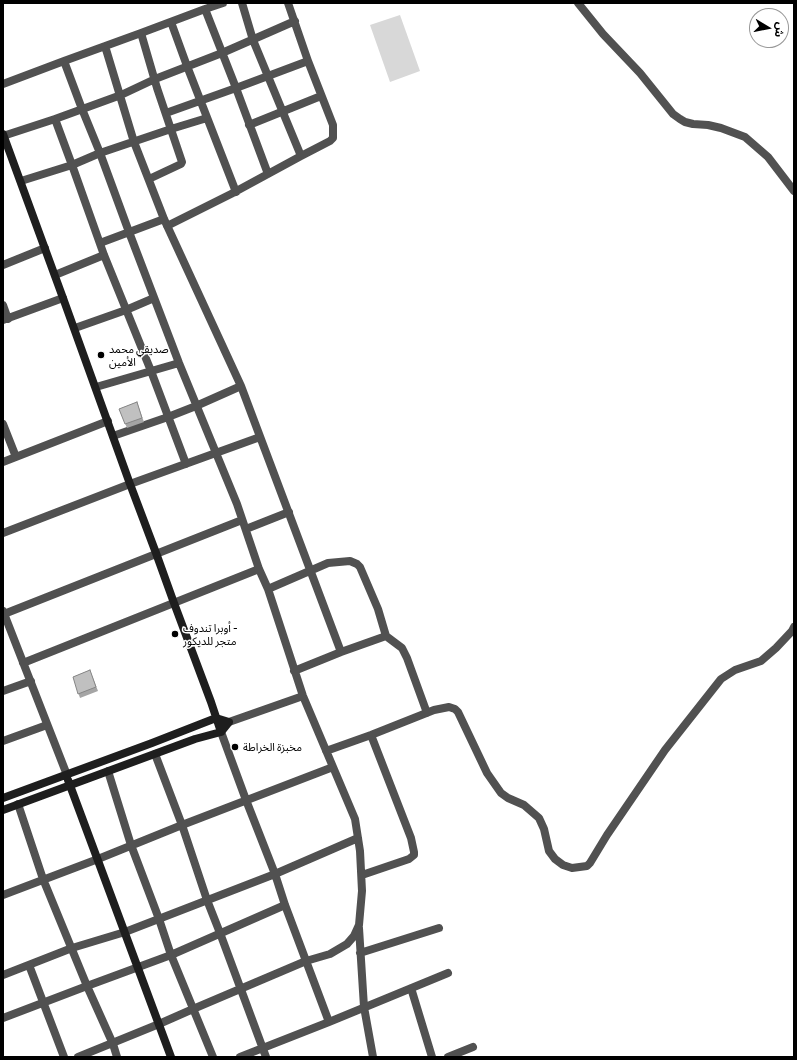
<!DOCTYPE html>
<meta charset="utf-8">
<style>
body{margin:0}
#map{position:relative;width:797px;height:1060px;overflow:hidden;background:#fff;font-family:Commissioner,"Noto Sans Arabic",sans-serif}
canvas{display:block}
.frame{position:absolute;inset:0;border:4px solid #000;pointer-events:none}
.north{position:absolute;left:749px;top:8px;width:40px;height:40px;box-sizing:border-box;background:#fff;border:1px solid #999;border-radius:50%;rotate:100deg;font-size:11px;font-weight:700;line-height:16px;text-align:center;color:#000}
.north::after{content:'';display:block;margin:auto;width:14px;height:18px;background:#000;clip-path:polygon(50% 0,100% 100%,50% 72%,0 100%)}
</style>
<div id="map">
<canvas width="797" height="1060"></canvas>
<div class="frame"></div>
<div class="north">ش</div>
</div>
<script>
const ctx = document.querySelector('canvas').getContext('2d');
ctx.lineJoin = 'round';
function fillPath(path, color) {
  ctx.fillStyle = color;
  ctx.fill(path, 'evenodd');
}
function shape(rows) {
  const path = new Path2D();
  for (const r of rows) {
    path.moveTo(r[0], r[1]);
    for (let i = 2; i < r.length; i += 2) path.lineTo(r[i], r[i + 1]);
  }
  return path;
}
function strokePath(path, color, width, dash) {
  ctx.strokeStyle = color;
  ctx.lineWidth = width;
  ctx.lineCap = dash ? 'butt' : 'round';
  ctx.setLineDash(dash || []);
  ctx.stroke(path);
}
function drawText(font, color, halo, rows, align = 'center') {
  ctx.font = font + ' Commissioner,"Noto Sans Arabic",sans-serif';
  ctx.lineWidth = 3;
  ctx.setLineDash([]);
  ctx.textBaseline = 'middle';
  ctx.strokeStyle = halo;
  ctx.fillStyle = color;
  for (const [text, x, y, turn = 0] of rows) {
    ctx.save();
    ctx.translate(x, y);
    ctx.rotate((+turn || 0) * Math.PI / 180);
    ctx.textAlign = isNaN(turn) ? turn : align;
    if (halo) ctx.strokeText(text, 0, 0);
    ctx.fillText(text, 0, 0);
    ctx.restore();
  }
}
const green = shape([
 [400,15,420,71,390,82,370,25]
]);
const street = shape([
 [242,3,253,40,301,156],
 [578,3,603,34,640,73,673,114,680,119,685,122,693,124,708,125,721,128,745,137,768,157,794,191],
 [205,9,236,88,268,174],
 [171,22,187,66,236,192],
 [141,33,157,88,182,162,181,164,149,179],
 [105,46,134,142,164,219,241,386,341,652,294,671],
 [64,61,82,109,100,153,129,232,179,363,237,504,259,569,268,589,303,696,355,819,360,851,362,891,359,925,354,936,347,944,330,954,306,961,193,1009,159,1024,78,1057],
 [3,84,64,61,141,33,205,9,223,3],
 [166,113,236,88,308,61],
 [55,119,72,165,104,255,151,371,186,464],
 [249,125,321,96],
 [3,136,55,119,121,95,155,79,222,53,295,21],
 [21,181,72,165,100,153,171,129,207,118],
 [167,226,231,194,301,156,330,141,333,138,333,125,308,61,288,3],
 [100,243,164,219],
 [3,265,45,248],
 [55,275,104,255],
 [3,305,8,319],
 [3,320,63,298],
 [75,328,126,310,154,298],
 [96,387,179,363],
 [3,424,16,457],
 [113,436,168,417,196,406,241,386],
 [3,462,108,421],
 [246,529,289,512],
 [3,533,130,484,260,437],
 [268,589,328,563,350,561,357,564,360,567,378,609,386,636,341,652],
 [3,611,67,775],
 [4,614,242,520],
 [386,636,402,648,407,658,427,713],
 [23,663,259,569],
 [3,691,31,681],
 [229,722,303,696],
 [221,732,246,800,275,874,285,905,329,1022],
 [3,741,47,725],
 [326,751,371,735,434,710,449,707,455,709,458,712,487,773,501,793,508,798,524,805,539,818,544,829,549,851,555,859,563,865,572,868,587,866,590,863,607,835,665,750,721,679,735,670,761,661,776,648,792,631,794,627],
 [155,754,182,825,207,900,220,933,266,1057],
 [108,771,131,845,159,919,171,955,213,1057],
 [18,804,43,879,87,986,113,1044,117,1057],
 [362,875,409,859,414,855,414,852,411,838,371,735],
 [3,895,98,859,182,825,333,767],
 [359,928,364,1007,373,1057],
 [360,953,439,928],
 [29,965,64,1057],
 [3,975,72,948,125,932,275,874,358,838],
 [411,988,432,1057],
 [3,1018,87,986,171,955,285,905],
 [240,1057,329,1022,448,973],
 [448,1057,473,1047]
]);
const secondary = shape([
 [3,134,63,298,130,484,156,553,174,603,211,702,221,732],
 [68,780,171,1057],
 [3,798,152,743,216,718,229,722,221,732,195,739,3,810]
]);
const wall = shape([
 [137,402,144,422,127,428,119,409],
 [90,670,98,691,80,698,73,677]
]);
const building = shape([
 [137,402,142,418,125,424,119,409,137,402],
 [90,670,96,687,78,694,73,677,90,670]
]);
const markers = [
 [101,355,4,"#000"],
 [175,634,4,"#000"],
 [235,747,4,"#000"]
];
const poiNames = [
 ["صديقي محمد",109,349],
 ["الأمين",109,362],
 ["أوبرا تندوف -",183,628],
 ["متجر للديكور",183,641],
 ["مخبزة الخراطة",243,747]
];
fillPath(green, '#d8d8d8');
strokePath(street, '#515151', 8);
strokePath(secondary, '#1e1e1e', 8);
fillPath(wall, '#a5a5a5');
fillPath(building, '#c0c0c0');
strokePath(building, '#868686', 1);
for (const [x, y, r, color] of markers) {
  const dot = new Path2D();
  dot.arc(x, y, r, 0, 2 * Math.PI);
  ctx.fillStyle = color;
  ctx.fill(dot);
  strokePath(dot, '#fff', 1.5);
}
drawText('11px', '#000', '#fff', poiNames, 'left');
</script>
